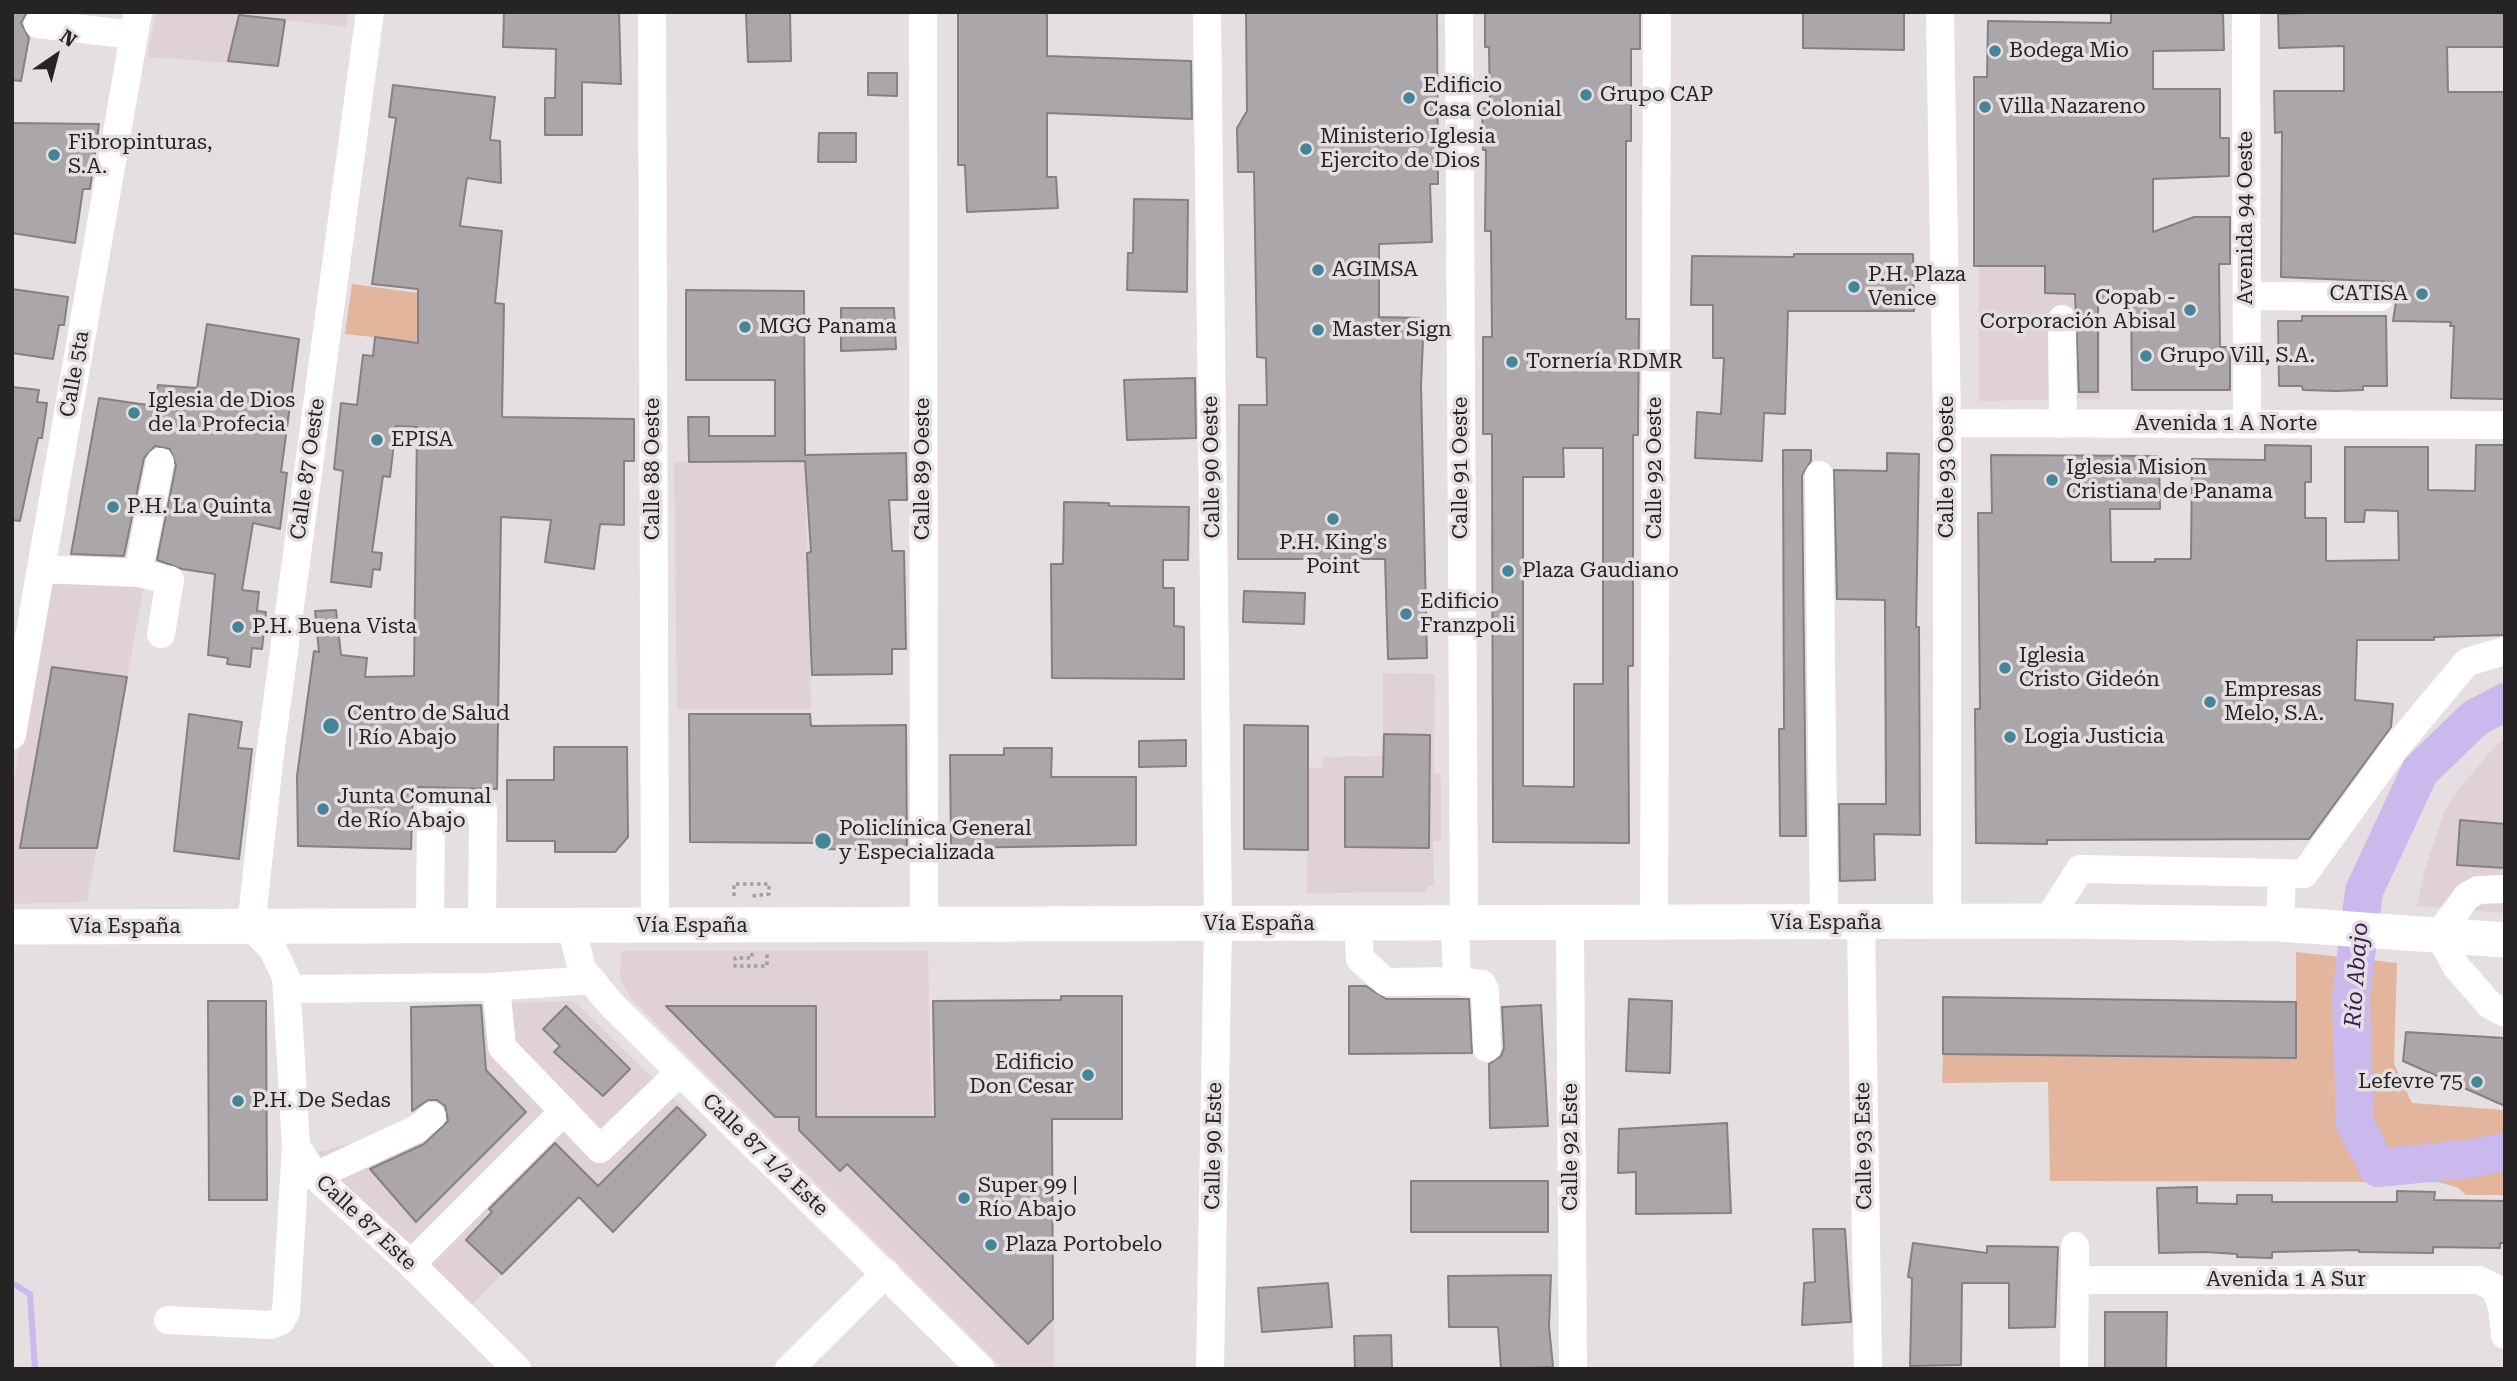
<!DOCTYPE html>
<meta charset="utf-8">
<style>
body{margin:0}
#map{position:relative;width:2517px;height:1381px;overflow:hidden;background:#e5dfe1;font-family:"Roboto Serif",serif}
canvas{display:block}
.frame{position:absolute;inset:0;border:14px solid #262324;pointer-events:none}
.north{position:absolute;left:21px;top:21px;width:70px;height:70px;-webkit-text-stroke:5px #e5dfe1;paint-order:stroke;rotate:35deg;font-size:19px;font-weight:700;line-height:28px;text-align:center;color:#262324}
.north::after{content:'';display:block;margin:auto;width:24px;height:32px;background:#262324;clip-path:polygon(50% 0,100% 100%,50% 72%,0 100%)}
</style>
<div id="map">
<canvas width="2517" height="1381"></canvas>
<div class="frame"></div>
<div class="north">N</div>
</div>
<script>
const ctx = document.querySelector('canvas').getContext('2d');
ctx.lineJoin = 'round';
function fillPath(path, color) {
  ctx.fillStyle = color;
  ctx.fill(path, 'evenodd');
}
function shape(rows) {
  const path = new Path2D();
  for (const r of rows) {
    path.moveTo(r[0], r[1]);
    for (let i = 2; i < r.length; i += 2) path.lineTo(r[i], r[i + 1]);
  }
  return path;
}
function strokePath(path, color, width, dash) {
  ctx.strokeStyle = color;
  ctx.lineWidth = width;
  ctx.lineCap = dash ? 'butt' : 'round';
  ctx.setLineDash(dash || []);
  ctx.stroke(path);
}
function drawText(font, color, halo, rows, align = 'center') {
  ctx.font = font + ' "Roboto Serif",serif';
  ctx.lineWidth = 7;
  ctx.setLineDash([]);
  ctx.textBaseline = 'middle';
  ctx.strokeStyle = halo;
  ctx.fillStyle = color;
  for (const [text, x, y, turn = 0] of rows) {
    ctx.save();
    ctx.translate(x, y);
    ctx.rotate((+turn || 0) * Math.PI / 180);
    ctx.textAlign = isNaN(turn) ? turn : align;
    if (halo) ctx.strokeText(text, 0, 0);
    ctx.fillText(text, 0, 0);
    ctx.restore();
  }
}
const built = shape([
 [156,12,348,12,346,27,286,20,278,66,147,57],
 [1979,266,2100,268,2100,399,1979,401],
 [805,461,811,709,677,709,674,462],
 [48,576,145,579,87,902,12,904,12,792],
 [1383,673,1435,674,1434,773,1440,774,1441,782,1441,841,1433,841,1434,886,1427,886,1426,892,1307,893,1308,767,1322,768,1323,757,1383,756],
 [2505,739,2505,913,2417,906,2424,872,2445,810,2453,796,2496,745],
 [621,951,928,951,932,1117,1052,1117,1054,1369,1004,1369,632,1000,620,979],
 [574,1001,708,1132,613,1232,578,1197,470,1307,329,1177,318,1152,373,1138,412,1123,411,1007]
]);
const green = shape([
 [352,284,418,293,418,342,345,334],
 [2296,952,2397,963,2394,1064,2412,1103,2505,1110,2505,1195,2466,1195,2457,1187,2437,1182,2050,1181,2048,1082,1942,1083,1943,1054,2296,1057]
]);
const stream = shape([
 [12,1283,30,1294,35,1369]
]);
const river = shape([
 [2505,702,2475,718,2420,771,2364,891,2351,997,2355,1124,2378,1168,2468,1159,2505,1152]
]);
const building = shape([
 [12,12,27,12,21,23,29,38,21,81,12,80,12,12],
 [504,12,619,12,621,84,582,82,582,135,545,135,545,98,555,98,556,49,503,47,504,12],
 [780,12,790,12,791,61,748,62,746,13,780,12],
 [958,12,1047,12,1047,56,1191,61,1192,119,1047,113,1047,177,1056,177,1058,208,967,212,965,165,958,165,958,12],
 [1246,12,1437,12,1438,184,1430,184,1432,242,1379,244,1379,317,1424,318,1421,385,1427,658,1388,659,1385,559,1238,559,1239,405,1267,405,1266,358,1257,357,1254,172,1238,172,1237,128,1247,111,1246,12],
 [1485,12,1640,12,1640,49,1631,49,1631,141,1626,141,1626,319,1639,319,1638,435,1633,435,1633,666,1628,666,1629,843,1493,842,1492,434,1483,434,1483,337,1492,337,1491,231,1485,231,1486,150,1483,150,1482,108,1490,108,1489,47,1485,47,1485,12],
 [1563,448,1603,448,1603,684,1574,684,1574,787,1523,786,1523,477,1564,477,1563,448],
 [1803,12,1904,12,1904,50,1803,48,1803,12],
 [2111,12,2223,12,2224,50,2153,51,2153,89,2220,89,2220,138,2229,138,2229,176,2153,179,2153,232,2194,217,2230,217,2230,264,2219,264,2220,347,2230,347,2230,390,2132,390,2131,300,2098,301,2098,392,2079,392,2075,294,2045,293,2045,266,1974,266,1974,77,1987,77,1988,21,2111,23,2111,12],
 [2330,12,2505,12,2505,47,2447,47,2448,92,2505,92,2505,399,2451,398,2454,326,2450,326,2451,322,2393,321,2397,296,2393,282,2281,277,2282,132,2275,133,2274,91,2344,91,2344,46,2279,48,2278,14,2330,12],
 [239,15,285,20,278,66,228,61,239,15],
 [868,73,897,73,897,96,868,95,868,73],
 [393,85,495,97,490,140,500,141,501,183,467,178,460,226,502,231,495,303,504,304,502,417,634,419,634,461,624,461,624,525,600,524,594,569,545,562,551,520,501,517,497,789,413,787,411,849,298,846,297,776,314,651,319,652,315,611,336,610,341,655,367,658,365,677,414,676,417,427,396,426,390,477,383,476,372,552,382,553,380,570,373,569,371,587,331,582,343,471,334,469,341,403,357,405,363,355,373,356,375,337,418,343,418,289,372,284,396,118,389,117,393,85],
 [12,123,99,124,90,189,83,189,75,243,12,233,12,123],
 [819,133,856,133,856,162,818,162,819,133],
 [1134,199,1188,200,1187,292,1127,290,1128,253,1133,253,1134,199],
 [1794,254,1913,254,1914,311,1788,311,1785,414,1764,413,1762,461,1695,458,1697,412,1721,414,1724,358,1713,358,1713,305,1691,305,1692,256,1794,257,1794,254],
 [12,289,68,297,64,325,59,325,53,359,12,353,12,289],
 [686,290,804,291,805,455,906,453,907,500,889,500,892,551,904,551,906,649,892,649,892,674,812,675,807,553,811,552,805,461,689,462,688,417,709,417,709,436,775,436,775,380,686,380,686,290],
 [841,308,894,308,896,349,841,351,841,308],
 [2302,316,2386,316,2387,386,2363,386,2363,390,2336,391,2303,390,2302,386,2279,386,2278,321,2302,321,2302,316],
 [207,324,299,339,281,472,287,473,280,529,253,523,242,590,259,592,257,611,266,612,262,649,252,648,250,667,227,664,228,658,208,655,215,574,182,569,157,560,176,465,170,449,155,446,144,458,124,556,71,554,99,398,155,406,158,385,197,388,207,324],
 [1195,378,1196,438,1127,440,1124,380,1195,378],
 [12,387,39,390,37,402,47,403,42,438,38,438,20,521,12,520,12,387],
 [2265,445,2311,446,2311,482,2305,482,2305,518,2326,518,2326,561,2399,560,2398,511,2365,510,2364,522,2345,522,2345,447,2428,447,2428,490,2475,491,2476,445,2505,445,2505,635,2434,637,2434,640,2357,640,2355,700,2393,704,2391,727,2309,839,2047,840,2047,844,1976,843,1975,709,1980,709,1978,513,1992,513,1991,455,2159,456,2160,509,2110,509,2111,562,2155,562,2155,559,2191,559,2192,459,2265,460,2265,445],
 [1783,450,1811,450,1811,461,1802,475,1806,836,1780,836,1779,729,1784,729,1783,450],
 [1887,453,1919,454,1916,627,1919,627,1920,835,1874,834,1875,880,1840,881,1839,804,1886,804,1885,600,1837,599,1834,470,1887,471,1887,453],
 [1064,502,1109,503,1109,506,1189,507,1188,560,1163,560,1163,588,1174,588,1174,626,1184,627,1184,679,1052,678,1051,564,1063,564,1064,502],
 [1244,591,1305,593,1304,624,1243,622,1244,591],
 [52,667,127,677,97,848,20,848,52,667],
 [189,714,242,722,238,748,252,749,239,859,174,851,189,714],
 [689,714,810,714,811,726,906,725,907,850,818,849,818,843,690,842,689,714],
 [1244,725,1308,726,1308,850,1244,849,1244,725],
 [1384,734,1430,735,1429,848,1345,847,1345,777,1383,777,1384,734],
 [1186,740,1186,766,1139,767,1139,741,1186,740],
 [554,747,627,747,628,837,615,852,555,852,555,841,507,841,507,780,554,780,554,747],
 [1004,748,1052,748,1051,777,1136,777,1136,845,951,848,950,755,1004,755,1004,748],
 [2460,820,2505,824,2505,868,2457,865,2460,820],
 [1349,986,1366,986,1386,999,1469,999,1472,1053,1349,1054,1349,986],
 [1061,996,1122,996,1122,1119,1052,1119,1053,1319,1028,1344,847,1164,840,1171,799,1130,799,1117,775,1117,666,1006,816,1006,816,1117,935,1117,933,1001,1061,1000,1061,996],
 [1943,997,2296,1002,2296,1058,1943,1054,1943,997],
 [1629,999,1672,1001,1670,1073,1626,1071,1629,999],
 [208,1001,266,1001,267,1200,209,1200,208,1001],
 [481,1005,486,1070,526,1112,416,1222,370,1169,424,1144,448,1121,445,1106,437,1100,428,1100,412,1111,411,1007,481,1005],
 [1541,1005,1548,1126,1490,1128,1489,1064,1501,1056,1504,1048,1502,1007,1541,1005],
 [566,1006,630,1069,603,1096,554,1052,560,1046,543,1029,566,1006],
 [2406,1032,2505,1038,2505,1106,2403,1061,2406,1032],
 [677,1107,706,1135,613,1232,579,1197,502,1274,466,1240,492,1212,489,1209,555,1143,598,1186,677,1107],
 [1727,1123,1731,1213,1636,1214,1636,1172,1618,1173,1619,1129,1727,1123],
 [1411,1181,1548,1181,1548,1232,1411,1232,1411,1181],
 [2197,1187,2197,1203,2237,1204,2237,1195,2272,1195,2272,1202,2397,1202,2397,1191,2435,1192,2434,1200,2505,1201,2505,1243,2500,1243,2500,1248,2433,1247,2433,1253,2359,1252,2359,1250,2272,1252,2272,1258,2237,1257,2237,1254,2205,1252,2159,1253,2157,1188,2197,1187],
 [1813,1229,1845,1229,1851,1322,1802,1325,1804,1283,1815,1282,1813,1229],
 [1913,1243,1987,1253,1987,1246,2058,1247,2055,1327,2009,1328,2009,1283,1962,1283,1961,1365,1910,1366,1912,1278,1908,1277,1913,1243],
 [1551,1275,1549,1326,1553,1367,1501,1369,1498,1327,1449,1327,1448,1276,1551,1275],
 [1328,1283,1332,1327,1262,1332,1258,1288,1328,1283],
 [2105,1312,2167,1312,2166,1369,2105,1369,2105,1312],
 [1391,1335,1392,1369,1355,1369,1354,1336,1391,1335]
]);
const path = shape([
 [734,896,734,884,769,884,769,894,752,896],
 [752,953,752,958,735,958,735,966,767,966,767,953]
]);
const minor = shape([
 [370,12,269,762,251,927,272,948,286,977,296,1146,315,1176,411,1264,517,1369],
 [652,12,655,926],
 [923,12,924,926],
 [1207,12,1218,923,1210,1369],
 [1459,12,1464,924],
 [1940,12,1947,423,1947,922],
 [2246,12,2247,424],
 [38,24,134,35],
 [2247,296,2380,297],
 [2062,319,2063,424],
 [1947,423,2505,425],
 [1819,475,1824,923],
 [41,569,138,573,160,462],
 [138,573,170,580,161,634],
 [12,735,138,12],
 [2282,873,2304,874,2396,747,2467,662,2505,651],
 [2505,889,2478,890,2467,896,2439,934,2456,966,2490,1005,2505,1013],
 [2047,921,2080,869,2282,873,2280,924],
 [1861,923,1868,1369],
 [1654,924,1657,12],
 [1358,925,1360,959,1386,982,1457,981,1482,984,1485,990,1487,1048],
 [1455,925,1457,981],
 [1570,925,1573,1369],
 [571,926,582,969,611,1004,981,1369],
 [430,927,431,809,483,810,482,927],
 [496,987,502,1047,600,1149,680,1072],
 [287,989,490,987,592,980],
 [315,1176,417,1129,432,1116],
 [411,1264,564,1111],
 [2075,1280,2479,1280,2495,1288,2502,1307,2505,1335],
 [168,1320,271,1325,281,1321,286,1312,296,1146],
 [789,1369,886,1273],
 [2074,1369,2075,1246]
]);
const major = shape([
 [12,927,2047,921,2280,924,2505,940]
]);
const markers = [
 [1995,51,7,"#448597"],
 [1586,95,7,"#448597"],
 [1409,98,7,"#448597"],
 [1985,107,7,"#448597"],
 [1306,149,7,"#448597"],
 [54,155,7,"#448597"],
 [1318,270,7,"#448597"],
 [1854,287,7,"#448597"],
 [2422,294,7,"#448597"],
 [2190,310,7,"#448597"],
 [745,327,7,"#448597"],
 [1318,330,7,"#448597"],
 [2146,356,7,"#448597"],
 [1512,362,7,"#448597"],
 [134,413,7,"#448597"],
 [377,440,7,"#448597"],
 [2052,480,7,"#448597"],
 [113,507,7,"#448597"],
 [1333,519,7,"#448597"],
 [1508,571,7,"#448597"],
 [1406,614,7,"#448597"],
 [238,627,7,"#448597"],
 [2005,668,7,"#448597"],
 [2210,702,7,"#448597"],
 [331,726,9,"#448597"],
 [2010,737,7,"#448597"],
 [323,809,7,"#448597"],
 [823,841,9,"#448597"],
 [1088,1075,7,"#448597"],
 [2477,1082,7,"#448597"],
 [238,1101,7,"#448597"],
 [964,1198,7,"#448597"],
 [991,1245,7,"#448597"]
];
const poiNames = [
 ["Bodega Mio",2009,51],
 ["Edificio",1423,86],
 ["Casa Colonial",1423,110],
 ["Grupo CAP",1600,95],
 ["Villa Nazareno",1999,107],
 ["Ministerio Iglesia",1320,137],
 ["Ejercito de Dios",1320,161],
 ["Fibropinturas,",68,143],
 ["S.A.",68,167],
 ["AGIMSA",1332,270],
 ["P.H. Plaza",1868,275],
 ["Venice",1868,299],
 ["CATISA",2408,294,"right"],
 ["Copab -",2176,298,"right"],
 ["Corporación Abisal",2176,322,"right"],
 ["MGG Panama",759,327],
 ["Master Sign",1332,330],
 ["Grupo Vill, S.A.",2160,356],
 ["Tornería RDMR",1526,362],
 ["Iglesia de Dios",148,401],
 ["de la Profecia",148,425],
 ["EPISA",391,440],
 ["Iglesia Mision",2066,468],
 ["Cristiana de Panama",2066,492],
 ["P.H. La Quinta",127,507],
 ["P.H. King's",1333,543,"center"],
 ["Point",1333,567,"center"],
 ["Plaza Gaudiano",1522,571],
 ["Edificio",1420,602],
 ["Franzpoli",1420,626],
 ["P.H. Buena Vista",252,627],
 ["Iglesia",2019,656],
 ["Cristo Gideón",2019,680],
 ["Empresas",2224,690],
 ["Melo, S.A.",2224,714],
 ["Centro de Salud",347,714],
 ["| Río Abajo",347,738],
 ["Logia Justicia",2024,737],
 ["Junta Comunal",337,797],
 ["de Río Abajo",337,821],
 ["Policlínica General",839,829],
 ["y Especializada",839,853],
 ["Edificio",1074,1063,"right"],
 ["Don Cesar",1074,1087,"right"],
 ["Lefevre 75",2463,1082,"right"],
 ["P.H. De Sedas",252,1101],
 ["Super 99 |",978,1186],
 ["Río Abajo",978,1210],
 ["Plaza Portobelo",1005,1245]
];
const streetNames = [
 ["Avenida 94 Oeste",2246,218,-90],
 ["Calle 5ta",75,374,-80],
 ["Avenida 1 A Norte",2226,424],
 ["Calle 90 Oeste",1212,467,-91],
 ["Calle 93 Oeste",1947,467,-90],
 ["Calle 91 Oeste",1461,468,-90],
 ["Calle 92 Oeste",1655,468,-90],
 ["Calle 87 Oeste",308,469,-82],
 ["Calle 88 Oeste",653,469,-90],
 ["Calle 89 Oeste",923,469,-90],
 ["Vía España",1826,923],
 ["Vía España",1259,924],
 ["Vía España",692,926],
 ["Vía España",125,927],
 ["Calle 90 Este",1214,1146,-89],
 ["Calle 93 Este",1864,1146,-91],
 ["Calle 92 Este",1571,1147,-90],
 ["Calle 87 1/2 Este",765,1155,44],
 ["Calle 87 Este",366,1223,43],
 ["Avenida 1 A Sur",2286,1280]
];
const waterNames = [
 ["Río Abajo",2357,975,-86]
];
fillPath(built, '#e0d1d7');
fillPath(green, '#e4b59d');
strokePath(stream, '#c9b9ed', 6);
strokePath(river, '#c9b9ed', 38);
fillPath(building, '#aaa6aa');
strokePath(building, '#848084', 2);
strokePath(path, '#a39ea0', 3.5, [3.5, 3.5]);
strokePath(minor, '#fff', 28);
strokePath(major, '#fff', 35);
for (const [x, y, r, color] of markers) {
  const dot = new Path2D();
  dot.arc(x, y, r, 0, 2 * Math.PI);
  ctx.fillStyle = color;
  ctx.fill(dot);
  strokePath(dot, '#e5dfe1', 2.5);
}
drawText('21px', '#262324', '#e5dfe1', poiNames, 'left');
drawText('21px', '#262324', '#e5dfe1', streetNames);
drawText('italic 23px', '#351c58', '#e5dfe1', waterNames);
</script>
